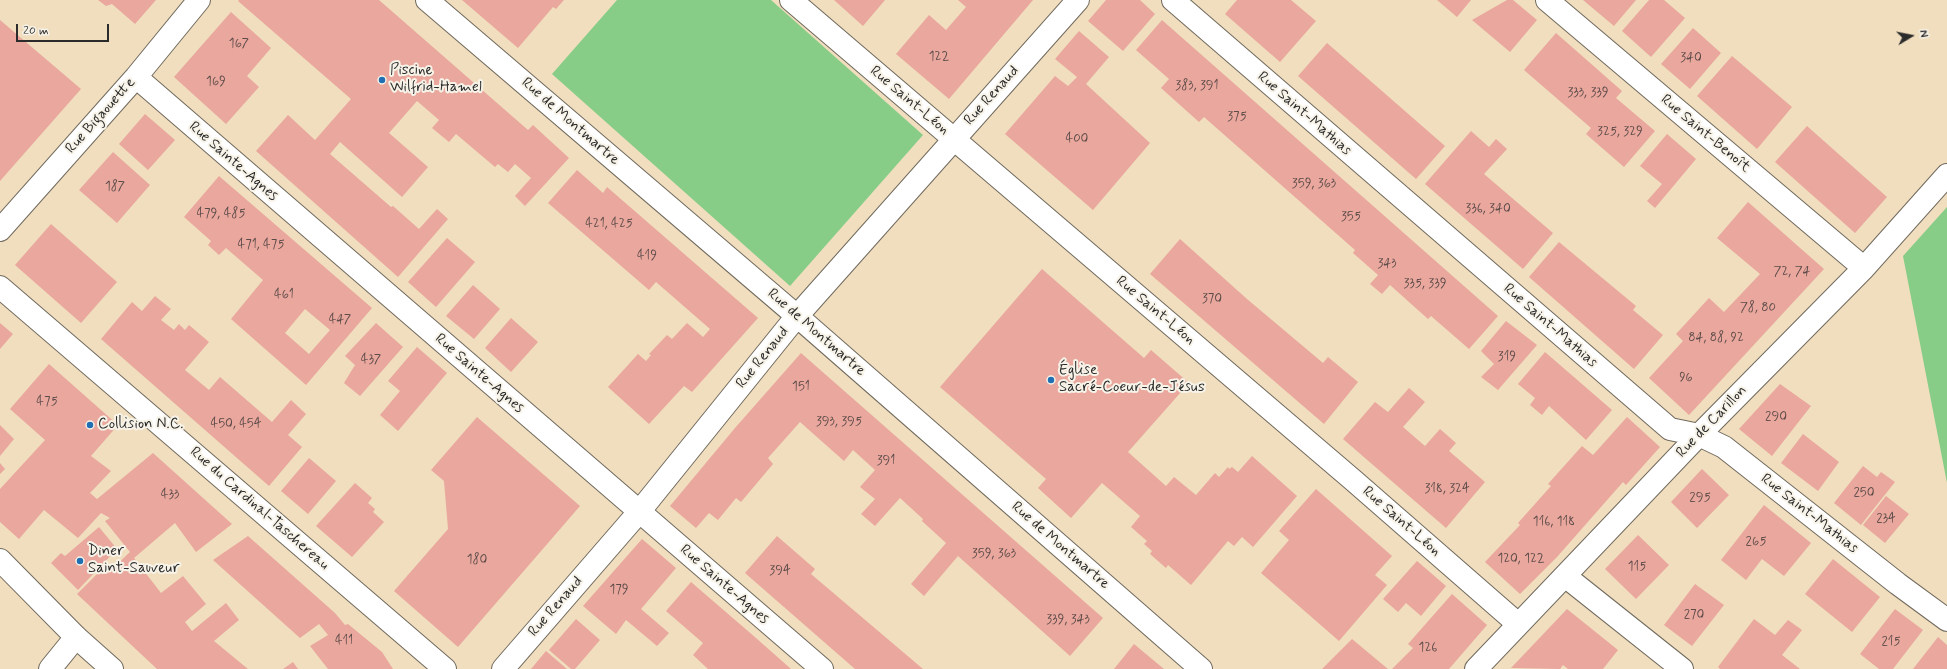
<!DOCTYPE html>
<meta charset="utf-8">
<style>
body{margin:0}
#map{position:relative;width:1947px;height:669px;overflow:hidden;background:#f1debe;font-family:Mynerve,sans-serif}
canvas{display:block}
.north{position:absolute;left:1891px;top:16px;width:40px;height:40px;-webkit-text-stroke:3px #f7f3e8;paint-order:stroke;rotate:80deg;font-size:11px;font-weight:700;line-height:16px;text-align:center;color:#2b2b2b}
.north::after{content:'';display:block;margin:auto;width:14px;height:18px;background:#2b2b2b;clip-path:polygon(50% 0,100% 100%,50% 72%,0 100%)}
.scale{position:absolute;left:16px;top:24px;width:93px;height:18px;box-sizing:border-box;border:2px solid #2b2b2b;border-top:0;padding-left:5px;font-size:12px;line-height:14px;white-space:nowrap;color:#2b2b2b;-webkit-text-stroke:3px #f7f3e8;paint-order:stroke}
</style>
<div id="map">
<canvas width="1947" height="669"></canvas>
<div class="north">N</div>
<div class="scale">20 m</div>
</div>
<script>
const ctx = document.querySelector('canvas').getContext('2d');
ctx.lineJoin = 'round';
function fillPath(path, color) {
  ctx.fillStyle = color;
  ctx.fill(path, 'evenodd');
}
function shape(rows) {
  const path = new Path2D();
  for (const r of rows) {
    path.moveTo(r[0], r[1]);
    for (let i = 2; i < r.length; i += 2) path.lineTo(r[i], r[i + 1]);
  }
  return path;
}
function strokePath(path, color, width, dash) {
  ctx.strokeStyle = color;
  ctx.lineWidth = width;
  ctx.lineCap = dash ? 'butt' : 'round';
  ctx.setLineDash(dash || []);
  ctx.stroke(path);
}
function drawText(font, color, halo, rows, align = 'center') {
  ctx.font = font + ' Mynerve,sans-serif';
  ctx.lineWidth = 4;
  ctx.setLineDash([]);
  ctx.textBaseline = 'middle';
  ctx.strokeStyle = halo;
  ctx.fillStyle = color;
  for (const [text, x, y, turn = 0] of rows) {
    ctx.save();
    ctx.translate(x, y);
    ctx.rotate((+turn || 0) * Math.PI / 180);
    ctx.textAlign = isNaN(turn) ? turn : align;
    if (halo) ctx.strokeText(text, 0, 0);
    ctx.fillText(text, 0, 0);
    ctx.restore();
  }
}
const green = shape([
 [617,0,771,0,923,135,790,286,552,74],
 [1947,207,1947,483,1903,256]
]);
const building = shape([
 [98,0,156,0,135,24,112,4,106,6],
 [239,0,379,0,528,130,533,125,569,158,525,206,515,196,531,178,515,164,508,172,498,164,495,167,456,134,449,142,432,128,439,120,417,101,389,133,428,167,402,197,340,142,330,154,391,207,393,206,419,229,437,209,448,219,398,277,256,151,288,115,315,140,351,99,238,1],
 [462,0,564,0,556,9,553,7,518,48],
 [834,0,885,0,863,26],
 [958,0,1033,0,949,99,896,54,929,15,946,30,966,7],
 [1106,0,1140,0,1155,14,1123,51,1088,21],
 [1237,0,1291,0,1316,21,1280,62,1225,14],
 [1437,0,1471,0,1457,17],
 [1507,0,1513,0,1537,20,1510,52,1472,20],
 [1583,0,1636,0,1614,26],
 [1649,0,1664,0,1685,18,1651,57,1622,31],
 [231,12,271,48,247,76,259,87,226,124,174,77],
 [0,20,81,89,0,181],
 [1162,20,1498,316,1469,349,1431,316,1428,319,1390,285,1382,294,1370,284,1378,275,1353,253,1355,250,1204,117,1199,122,1161,88,1169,79,1136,50],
 [1693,28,1721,53,1690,89,1661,64],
 [1079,31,1109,57,1086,84,1150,143,1093,210,1005,134,1055,76,1068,86,1077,77,1055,59],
 [1556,33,1622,91,1616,98,1655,131,1624,167,1586,134,1591,128,1524,70],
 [1327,43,1445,146,1416,179,1298,76],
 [1732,56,1792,107,1757,149,1697,96],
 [145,114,175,140,148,170,119,144],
 [1807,126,1887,197,1855,233,1775,162],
 [1471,131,1489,147,1496,139,1507,149,1484,174,1553,233,1523,269,1425,184],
 [1667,134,1696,159,1655,208,1647,201,1662,184,1640,166],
 [113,152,150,185,117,223,79,190],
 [577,170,603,193,607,187,758,318,692,392,684,386,649,424,608,387,638,354,646,361,651,355,649,354,667,335,672,339,687,323,703,337,710,329,656,282,649,290,548,203],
 [219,176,372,308,306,385,231,319,263,280,226,248,219,255,208,245,211,241,184,217],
 [305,309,330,330,309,354,285,333],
 [1748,202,1824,269,1689,415,1649,378,1683,341,1676,334,1709,298,1724,312,1760,274,1717,238],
 [51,224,117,282,81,323,15,265],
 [447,238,475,262,436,307,408,282],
 [1180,239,1247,299,1323,363,1328,357,1358,382,1324,424,1150,274],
 [1559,242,1636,306,1633,310,1663,335,1634,369,1529,277],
 [1042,269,1144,358,1151,350,1189,383,1128,452,1166,486,1174,477,1196,495,1215,473,1219,477,1228,467,1229,469,1232,467,1238,472,1252,456,1297,496,1253,547,1242,537,1234,546,1228,541,1191,585,1168,565,1166,568,1150,554,1152,551,1144,544,1147,541,1131,527,1140,516,1102,483,1071,518,1038,488,1046,479,940,387],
 [473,285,500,309,474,339,446,316],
 [155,296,171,309,161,320,174,330,179,324,185,330,189,325,209,342,185,370,209,390,220,377,272,422,291,400,306,414,288,435,302,447,269,486,101,339,132,302,142,311],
 [511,318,538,342,511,372,485,348],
 [1506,321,1537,345,1498,390,1481,377,1494,364,1481,351],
 [0,323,13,334,0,349],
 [376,323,403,347,360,396,344,383,355,365,345,356],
 [417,347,447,373,398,431,380,415,400,391,388,381],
 [1545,352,1612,410,1586,440,1549,406,1542,415,1530,405,1535,398,1518,384],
 [801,353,1103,618,1070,656,958,556,924,596,911,584,946,543,922,521,923,519,900,498,875,526,861,514,875,499,860,487,875,470,853,450,844,461,800,422,768,458,773,464,741,502,736,498,718,520,709,513,696,528,670,506,735,428],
 [49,364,118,425,91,456,111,471,90,493,97,499,153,453,232,524,196,552,175,523,134,558,161,593,183,576,206,604,185,622,192,631,226,603,239,620,214,641,248,669,157,669,77,594,106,565,110,571,130,552,105,521,110,518,101,513,78,538,44,510,19,539,0,522,0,489,45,440,10,409],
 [1780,384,1811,406,1772,456,1739,429],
 [1409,388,1425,402,1403,427,1425,446,1440,429,1456,443,1449,451,1485,482,1446,528,1343,439,1375,402,1388,412],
 [477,417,580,506,458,647,394,591,448,529,444,481,431,470],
 [1627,417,1660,447,1626,485,1623,482,1557,557,1520,594,1485,562,1520,525,1518,523,1551,486,1548,484,1582,446,1593,455],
 [0,425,14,439,0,456],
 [1803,434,1839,462,1818,491,1781,463],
 [309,458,336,481,308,514,281,491],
 [0,463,5,469,0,474],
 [1863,466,1877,477,1881,472,1895,482,1861,525,1834,503],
 [1702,469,1729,495,1697,528,1671,502],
 [355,483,372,498,368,503,375,509,373,512,384,522,352,557,316,526],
 [1316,489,1392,556,1375,575,1387,585,1339,641,1261,573,1289,540,1279,531],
 [1886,496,1909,514,1885,543,1863,525],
 [1764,505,1811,543,1784,576,1762,559,1746,580,1721,560],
 [99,527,117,549,78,590,51,563,61,553,65,556],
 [1638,535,1669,565,1636,599,1605,569],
 [248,536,335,613,345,625,348,624,382,652,393,669,328,669,310,646,328,635,319,624,300,638,213,560],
 [777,536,815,569,811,574,923,669,855,669,745,573],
 [642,539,676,568,641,609,669,633,657,646,626,620,616,634,583,606],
 [1833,559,1880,597,1852,632,1805,594],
 [1417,561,1446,586,1421,616,1406,603,1398,612,1383,599],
 [691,582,756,638,791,669,708,669,693,655,703,643,666,611],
 [1695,584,1724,605,1692,646,1664,625],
 [1452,594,1487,625,1449,669,1392,669,1413,648,1408,644],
 [1567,609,1618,650,1603,669,1568,669,1563,665,1560,669,1511,668],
 [1895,609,1923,630,1893,669,1879,669,1860,654],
 [576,619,600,640,575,669,571,669,549,650],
 [1754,619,1775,635,1788,620,1802,630,1782,655,1800,669,1720,669,1718,667],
 [1938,637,1947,645,1947,669,1913,669],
 [1352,639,1388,669,1322,669],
 [1134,644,1164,669,1114,669],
 [546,651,567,669,531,669],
 [293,662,298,669,283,669]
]);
const minor = shape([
 [427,0,797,316,1201,669],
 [791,0,1353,480,1518,624],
 [1173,0,1670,429,1699,435,1724,447,1898,584,1947,620],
 [1547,0,1864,268],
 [136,77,822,669],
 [0,230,136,77,199,0],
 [0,287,445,669],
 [1565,576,1682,669],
 [50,669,76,637],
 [503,669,639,512,797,316,1078,0],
 [1476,669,1699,435,1864,268,1947,175]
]);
const tertiary = shape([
 [0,560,76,637,112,669]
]);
const markers = [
 [382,80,4,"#1f6fb2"],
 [1051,380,4,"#1f6fb2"],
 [90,425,4,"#1f6fb2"],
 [80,561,4,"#1f6fb2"]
];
const numberNames = [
 ["167",239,44],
 ["122",939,57],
 ["340",1691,58],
 ["169",216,82],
 ["383, 391",1197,86],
 ["333, 339",1588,93],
 ["375",1237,117],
 ["325, 329",1620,132],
 ["400",1077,139],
 ["359, 363",1314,184],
 ["187",115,187],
 ["336, 340",1488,209],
 ["479, 485",221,214],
 ["355",1351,217],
 ["421, 425",609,224],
 ["471, 475",261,245],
 ["419",647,256],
 ["343",1387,264],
 ["72, 74",1792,272],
 ["335, 339",1425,284],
 ["461",284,295],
 ["370",1212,299],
 ["78, 80",1758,308],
 ["447",340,320],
 ["84, 88, 92",1716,338],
 ["319",1507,357],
 ["437",371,360],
 ["96",1686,378],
 ["151",801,387],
 ["475",47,402],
 ["290",1776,417],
 ["393, 395",839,422],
 ["450, 454",236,424],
 ["391",886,461],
 ["318, 324",1447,489],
 ["250",1864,493],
 ["433",170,495],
 ["295",1700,498],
 ["234",1886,519],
 ["116, 118",1554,522],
 ["265",1756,542],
 ["359, 363",994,554],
 ["120, 122",1521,559],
 ["180",477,560],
 ["115",1637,567],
 ["394",780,571],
 ["179",619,590],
 ["270",1694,615],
 ["339, 343",1068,620],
 ["411",344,641],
 ["215",1891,642],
 ["126",1428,648]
];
const poiNames = [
 ["Piscine",390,71],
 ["Wilfrid-Hamel",390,88],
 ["Église",1059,371],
 ["Sacré-Coeur-de-Jésus",1059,388],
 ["Collision N.C.",98,425],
 ["Diner",88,552],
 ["Saint-Sauveur",88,569]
];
const streetNames = [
 ["Rue Renaud",992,96,-48],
 ["Rue Saint-Léon",909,101,40],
 ["Rue Saint-Mathias",1304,114,41],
 ["Rue Bigaouette",101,116,-48],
 ["Rue de Montmartre",570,122,41],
 ["Rue Saint-Benoît",1705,134,40],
 ["Rue Sainte-Agnes",233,162,41],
 ["Rue Saint-Léon",1155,311,40],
 ["Rue Saint-Mathias",1550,326,41],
 ["Rue de Montmartre",816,333,41],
 ["Rue Renaud",763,358,-51],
 ["Rue Sainte-Agnes",479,374,41],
 ["Rue de Carillon",1712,422,-46],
 ["Rue du Cardinal-Taschereau",259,509,41],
 ["Rue Saint-Mathias",1809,514,38],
 ["Rue Saint-Léon",1401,522,41],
 ["Rue de Montmartre",1060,546,41],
 ["Rue Sainte-Agnes",724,585,41],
 ["Rue Renaud",556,607,-49]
];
fillPath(green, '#87cd87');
fillPath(building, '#e9a79d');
strokePath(minor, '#706a5e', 24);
strokePath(tertiary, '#706a5e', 24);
strokePath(minor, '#fff', 22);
strokePath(tertiary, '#fff', 22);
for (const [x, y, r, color] of markers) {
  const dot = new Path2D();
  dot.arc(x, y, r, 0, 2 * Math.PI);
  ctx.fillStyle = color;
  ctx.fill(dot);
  strokePath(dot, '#f7f3e8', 1.5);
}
drawText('13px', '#5a4a48', null, numberNames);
drawText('15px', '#2b2b2b', '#f7f3e8', poiNames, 'left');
drawText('15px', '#2b2b2b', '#f7f3e8', streetNames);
</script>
